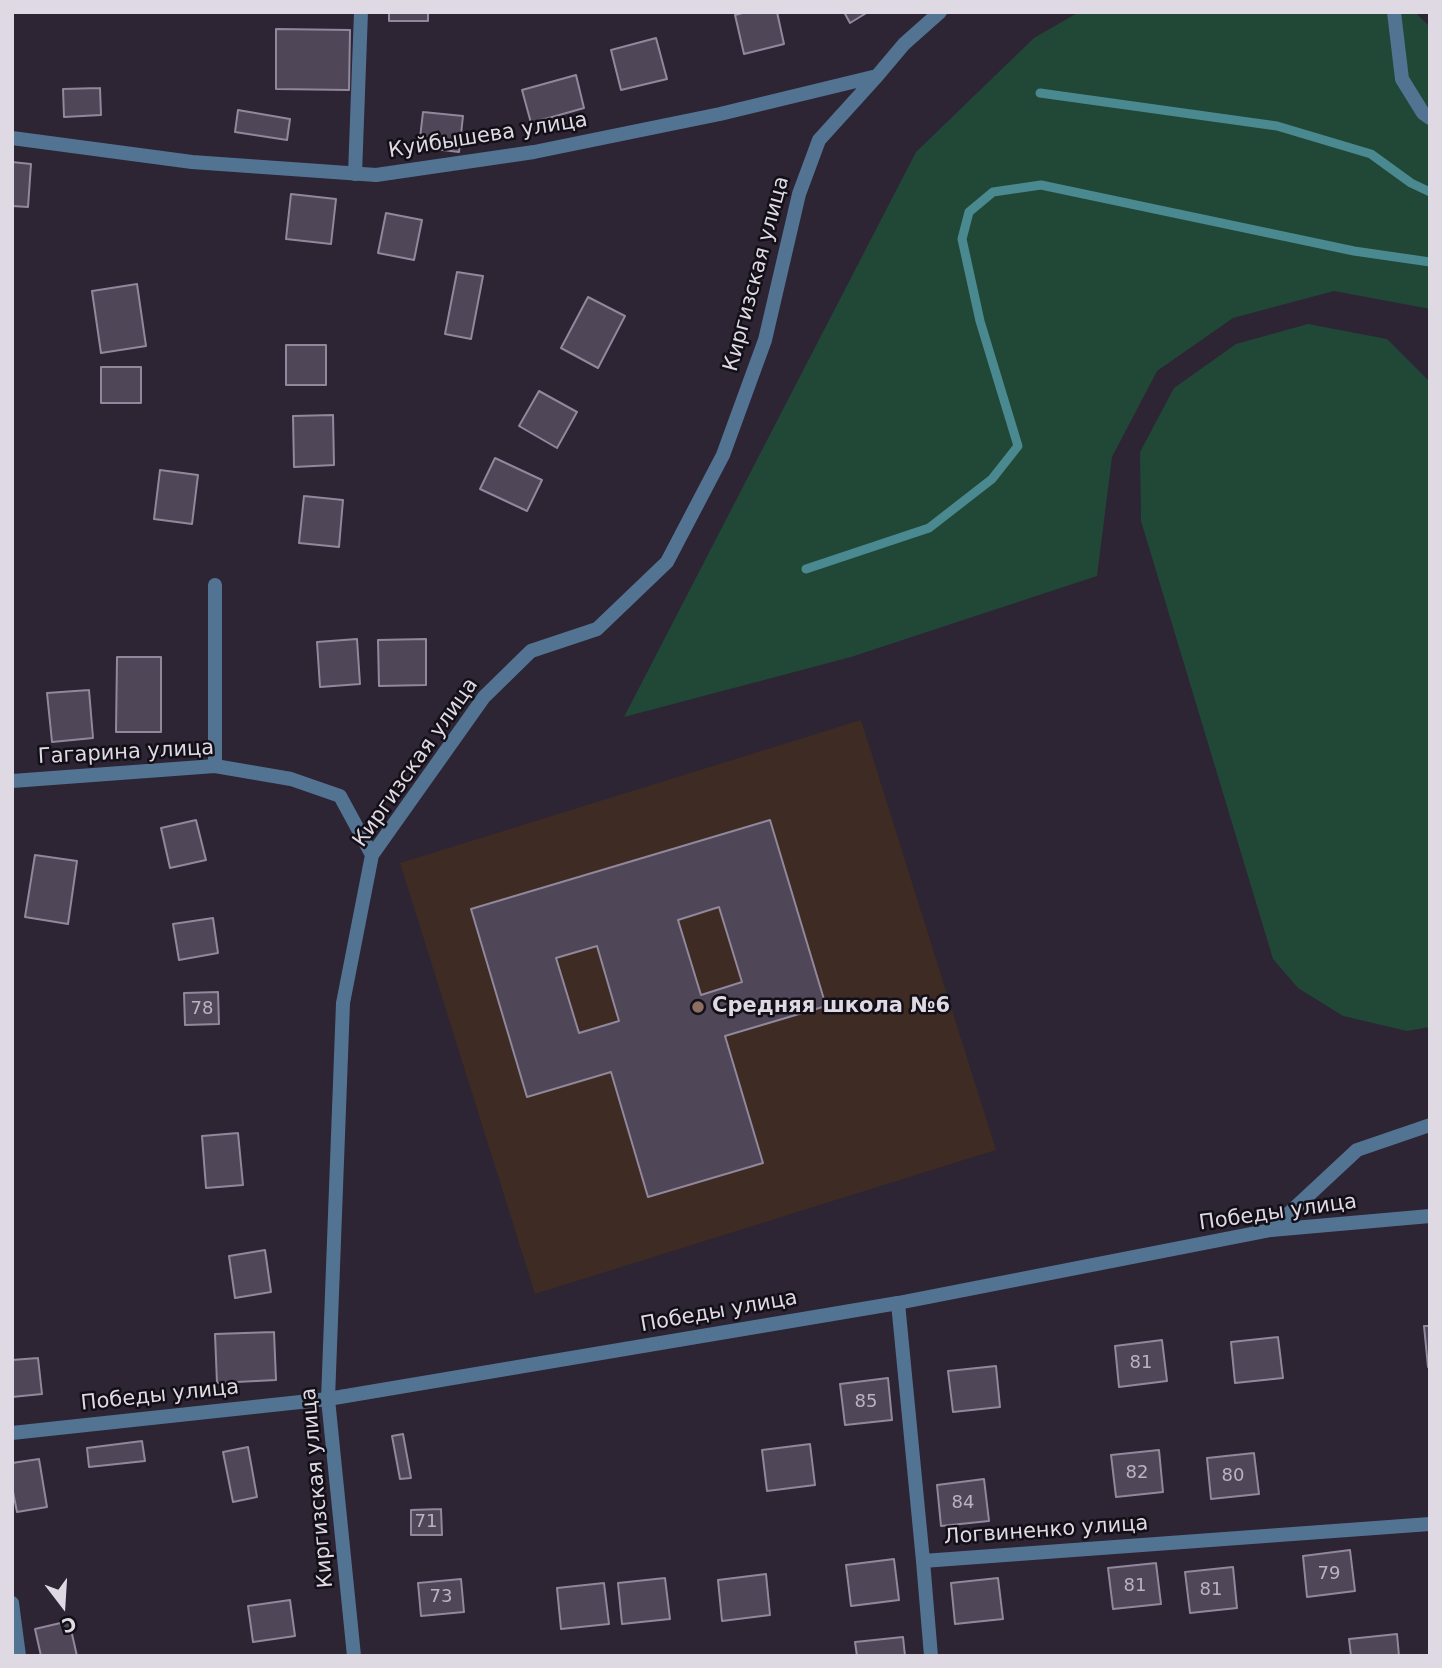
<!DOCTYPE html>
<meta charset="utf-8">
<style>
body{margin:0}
#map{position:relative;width:1442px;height:1668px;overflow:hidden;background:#2d2434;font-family:"DejaVu Sans",sans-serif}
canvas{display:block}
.frame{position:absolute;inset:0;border:14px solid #ded9e3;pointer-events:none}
.north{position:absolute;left:28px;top:1570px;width:70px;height:70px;-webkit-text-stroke:5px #130f17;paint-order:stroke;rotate:163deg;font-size:19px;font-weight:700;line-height:28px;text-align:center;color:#ded9e3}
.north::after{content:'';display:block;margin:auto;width:24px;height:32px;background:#ded9e3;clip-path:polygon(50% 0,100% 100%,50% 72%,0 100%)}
</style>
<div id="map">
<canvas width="1442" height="1668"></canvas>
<div class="frame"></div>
<div class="north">С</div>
</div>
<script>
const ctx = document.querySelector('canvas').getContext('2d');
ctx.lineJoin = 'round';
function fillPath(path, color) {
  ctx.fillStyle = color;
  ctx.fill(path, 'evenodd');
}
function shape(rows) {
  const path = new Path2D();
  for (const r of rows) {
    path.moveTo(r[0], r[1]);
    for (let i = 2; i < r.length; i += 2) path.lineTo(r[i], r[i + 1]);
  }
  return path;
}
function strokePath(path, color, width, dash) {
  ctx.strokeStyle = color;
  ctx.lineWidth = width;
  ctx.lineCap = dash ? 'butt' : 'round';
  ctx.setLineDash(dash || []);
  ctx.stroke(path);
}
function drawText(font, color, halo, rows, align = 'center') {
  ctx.font = font + ' "DejaVu Sans",sans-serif';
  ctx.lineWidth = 5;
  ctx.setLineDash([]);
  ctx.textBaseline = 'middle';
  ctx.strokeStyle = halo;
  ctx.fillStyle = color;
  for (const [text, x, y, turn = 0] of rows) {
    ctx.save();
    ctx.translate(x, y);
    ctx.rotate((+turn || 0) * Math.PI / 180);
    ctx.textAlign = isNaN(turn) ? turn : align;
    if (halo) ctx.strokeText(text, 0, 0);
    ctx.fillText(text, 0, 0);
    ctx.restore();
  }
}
const education = shape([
 [861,720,996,1150,535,1294,400,863]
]);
const green = shape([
 [1079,12,1415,12,1430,27,1430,309,1334,291,1233,318,1157,371,1112,457,1097,576,851,657,624,717,916,152,1034,38],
 [1308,324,1387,339,1430,382,1430,1027,1407,1031,1343,1016,1298,988,1273,959,1141,521,1140,452,1174,388,1236,344]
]);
const stream = shape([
 [1040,93,1277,126,1371,154,1411,183,1430,192],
 [806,569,929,528,992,479,1018,446,980,321,962,239,969,212,993,192,1041,185,1354,251,1430,262]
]);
const building = shape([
 [389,12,428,12,428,21,389,21,389,12],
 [746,12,777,12,784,44,744,54,735,15,746,12],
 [844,12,868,12,850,23,844,12],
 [276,29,350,30,349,90,276,89,276,29],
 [656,38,667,79,621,90,611,50,656,38],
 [576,75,584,108,531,123,522,90,576,75],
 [100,88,101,115,64,117,63,89,100,88],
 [238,110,290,119,287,140,235,132,238,110],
 [423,112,463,116,459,152,419,147,423,112],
 [12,162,31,164,28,207,12,206,12,162],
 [291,194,336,199,331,244,286,239,291,194],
 [386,213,422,220,414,260,378,253,386,213],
 [457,272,483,276,471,339,445,334,457,272],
 [137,284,146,346,101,353,92,291,137,284],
 [588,297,625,316,598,368,561,348,588,297],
 [286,345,326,345,326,385,286,385,286,345],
 [101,367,141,367,141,403,101,403,101,367],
 [539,391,577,412,557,448,519,426,539,391],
 [333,415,334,465,294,467,293,416,333,415],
 [495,458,542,480,527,511,480,489,495,458],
 [160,470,198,475,192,524,154,519,160,470],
 [304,496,343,500,339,547,299,543,304,496],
 [357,639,360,684,320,687,317,642,357,639],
 [426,639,426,685,379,686,378,640,426,639],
 [117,657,161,657,161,732,116,732,117,657],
 [89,690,93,738,52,742,47,693,89,690],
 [196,820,206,860,170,868,161,828,196,820],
 [770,820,826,1006,725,1036,763,1163,648,1197,611,1072,527,1097,471,909,770,820],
 [719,907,742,982,701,995,678,920,719,907],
 [597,946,619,1021,579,1033,556,958,597,946],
 [35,855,77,861,68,924,25,917,35,855],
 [213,918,218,953,179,960,173,924,213,918],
 [218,992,219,1024,185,1025,184,993,218,992],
 [238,1133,243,1185,206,1188,202,1136,238,1133],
 [265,1250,271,1292,235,1298,229,1256,265,1250],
 [1424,1326,1430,1326,1430,1367,1428,1367,1424,1326],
 [274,1332,276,1380,217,1383,215,1334,274,1332],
 [1278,1337,1283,1378,1235,1383,1231,1342,1278,1337],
 [1162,1340,1167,1381,1119,1387,1115,1346,1162,1340],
 [38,1358,42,1394,12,1397,12,1360,38,1358],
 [996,1366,1000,1407,953,1412,948,1371,996,1366],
 [888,1378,892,1420,845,1425,840,1384,888,1378],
 [403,1434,411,1478,400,1479,392,1436,403,1434],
 [142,1441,145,1461,89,1467,87,1448,142,1441],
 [810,1444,815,1485,767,1491,762,1450,810,1444],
 [248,1447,257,1497,233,1502,223,1452,248,1447],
 [1159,1450,1163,1492,1116,1497,1111,1455,1159,1450],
 [1254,1453,1259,1494,1211,1499,1207,1458,1254,1453],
 [39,1459,47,1507,17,1512,12,1487,12,1463,39,1459],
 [984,1479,989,1521,941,1526,937,1485,984,1479],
 [441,1509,442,1535,411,1535,411,1510,441,1509],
 [1350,1550,1355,1591,1307,1597,1303,1556,1350,1550],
 [894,1559,899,1600,851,1606,846,1565,894,1559],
 [1156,1563,1161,1604,1113,1609,1108,1568,1156,1563],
 [1233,1567,1237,1608,1190,1613,1185,1572,1233,1567],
 [766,1574,770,1615,722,1621,718,1580,766,1574],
 [665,1578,670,1619,622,1624,618,1583,665,1578],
 [998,1578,1003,1619,955,1624,951,1583,998,1578],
 [461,1579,464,1612,421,1616,418,1583,461,1579],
 [604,1583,609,1624,561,1629,557,1588,604,1583],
 [290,1600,295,1636,253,1642,248,1606,290,1600],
 [69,1621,77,1656,41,1656,35,1629,69,1621],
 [1397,1634,1399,1656,1351,1656,1349,1639,1397,1634],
 [903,1637,905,1656,857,1656,855,1642,903,1637]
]);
const service = shape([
 [355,174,361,12]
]);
const minor = shape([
 [1394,12,1402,79,1423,113,1430,118],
 [12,138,192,162,376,175,534,152,720,114,877,76,904,44,940,12],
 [215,585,215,766],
 [12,781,215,766,291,779,340,796,372,855],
 [1271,1230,1357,1150,1430,1125],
 [898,1303,923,1561,1430,1524],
 [923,1561,931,1656],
 [12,1603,19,1656],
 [354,1656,328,1399,343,1003,372,855,484,697,531,651,597,629,667,562,723,455,765,340,799,194,819,140,877,76]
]);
const tertiary = shape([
 [12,1433,328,1399,898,1303,1271,1230,1430,1216]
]);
const markers = [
 [698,1007,7,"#8d6e63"]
];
const numberNames = [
 ["78",202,1009],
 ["81",1141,1363],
 ["85",866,1402],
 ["82",1137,1473],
 ["80",1233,1476],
 ["84",963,1503],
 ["71",426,1522],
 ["79",1329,1574],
 ["81",1135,1586],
 ["81",1211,1590],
 ["73",441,1597]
];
const streetNames = [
 ["Куйбышева улица",488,136,-9],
 ["Киргизская улица",757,274,-75],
 ["Гагарина улица",126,753,-3],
 ["Киргизская улица",416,763,-55],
 ["Победы улица",1278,1213,-8],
 ["Победы улица",719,1312,-10],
 ["Победы улица",160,1396,-6],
 ["Киргизская улица",318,1488,-95],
 ["Логвиненко улица",1046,1531,-4]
];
const poiNames = [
 ["Средняя школа №6",712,1007]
];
fillPath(education, '#3d2b24');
fillPath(green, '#214737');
strokePath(stream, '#4b8990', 9);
fillPath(building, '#4f4658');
strokePath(building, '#92889c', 2);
strokePath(service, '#537392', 14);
strokePath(minor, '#537392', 14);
strokePath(tertiary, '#537392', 14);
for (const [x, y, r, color] of markers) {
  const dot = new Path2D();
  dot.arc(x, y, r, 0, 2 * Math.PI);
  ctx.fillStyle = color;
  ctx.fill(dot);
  strokePath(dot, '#130f17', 2.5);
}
drawText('18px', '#bab4c0', null, numberNames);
drawText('21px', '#ded9e3', '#130f17', streetNames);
drawText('bold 21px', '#ded9e3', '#130f17', poiNames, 'left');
</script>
